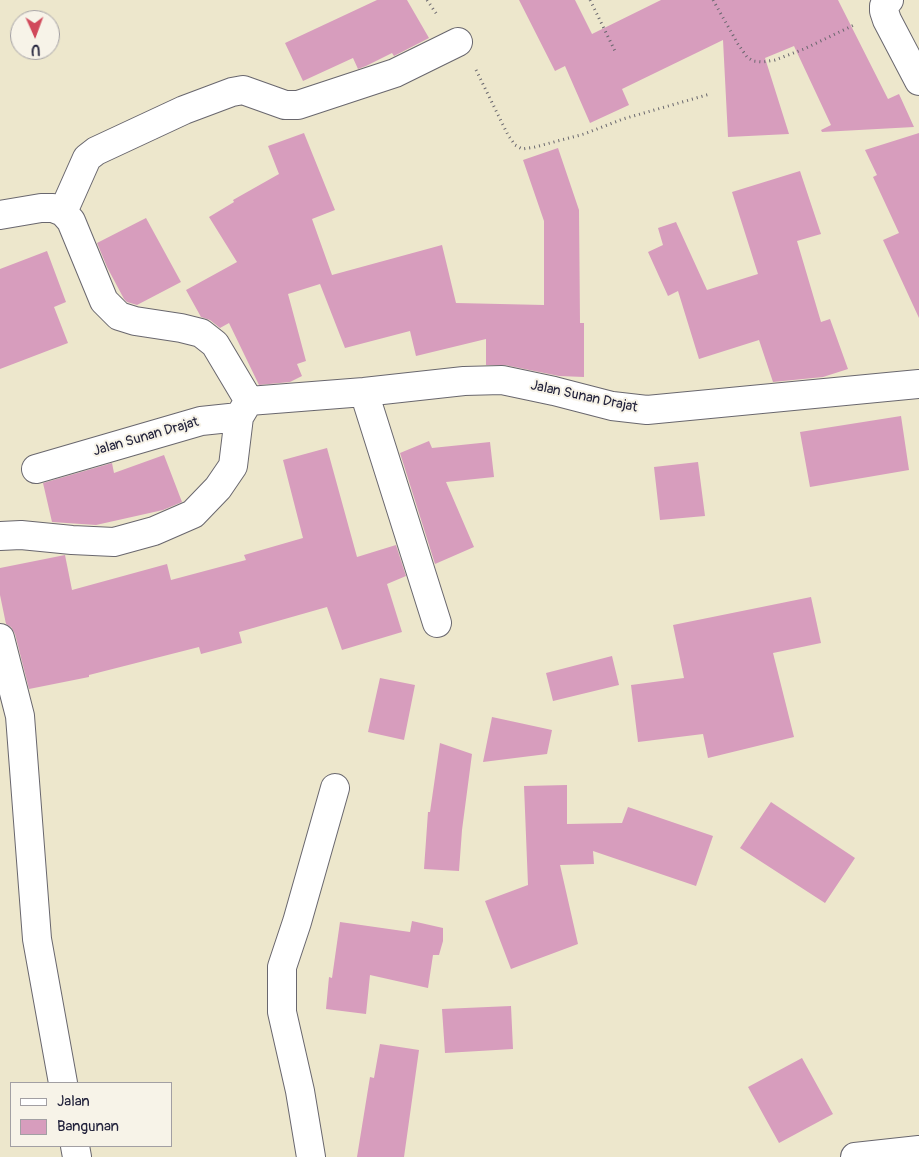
<!DOCTYPE html>
<style>
body{margin:0}
#map{position:relative;width:919px;height:1157px;overflow:hidden;background:#ede7cc;font-family:Pangolin,sans-serif}
canvas{display:block}
.legend{position:absolute;left:10px;top:1082px;width:162px;height:65px;box-sizing:border-box;background:#f7f3e8;border:1px solid #a29fa3;margin:0;padding:6px 9px;list-style:none;font-size:15px;color:#22223b}
.legend li{display:flex;align-items:center;gap:10px;height:25px}
.legend b{width:25px;border:1px solid #a29fa3}
.north{position:absolute;left:10px;top:10px;width:50px;height:50px;box-sizing:border-box;background:#f7f3e8;border:1px solid #a29fa3;border-radius:50%;rotate:178deg;font-size:14px;font-weight:700;line-height:20px;text-align:center;color:#22223b}
.north::after{content:'';display:block;margin:auto;width:18px;height:22px;background:#d1495b;clip-path:polygon(50% 0,100% 100%,50% 72%,0 100%)}
</style>
<div id="map">
<canvas width="919" height="1157"></canvas>
<ul class="legend">
<li><b style="height:6px;background:#fff"></b>Jalan</li>
<li><b style="height:14px;background:#d79dbd"></b>Bangunan</li>
</ul>
<div class="north">U</div>
</div>
<script>
const ctx = document.querySelector('canvas').getContext('2d');
ctx.lineJoin = 'round';
function fillPath(path, color) {
  ctx.fillStyle = color;
  ctx.fill(path, 'evenodd');
}
function shape(rows) {
  const path = new Path2D();
  for (const r of rows) {
    path.moveTo(r[0], r[1]);
    for (let i = 2; i < r.length; i += 2) path.lineTo(r[i], r[i + 1]);
  }
  return path;
}
function strokePath(path, color, width, dash) {
  ctx.strokeStyle = color;
  ctx.lineWidth = width;
  ctx.lineCap = dash ? 'butt' : 'round';
  ctx.setLineDash(dash || []);
  ctx.stroke(path);
}
function drawText(font, color, halo, rows, align = 'center') {
  ctx.font = font + ' Pangolin,sans-serif';
  ctx.lineWidth = 4;
  ctx.setLineDash([]);
  ctx.textBaseline = 'middle';
  ctx.strokeStyle = halo;
  ctx.fillStyle = color;
  for (const [text, x, y, turn = 0] of rows) {
    ctx.save();
    ctx.translate(x, y);
    ctx.rotate((+turn || 0) * Math.PI / 180);
    ctx.textAlign = isNaN(turn) ? turn : align;
    if (halo) ctx.strokeText(text, 0, 0);
    ctx.fillText(text, 0, 0);
    ctx.restore();
  }
}
const building = shape([
 [377,0,407,0,429,38,394,56,392,53,366,66,358,69,353,58,303,81,285,43],
 [519,0,575,0,592,34,661,0,838,0,888,99,899,94,914,127,822,132,821,130,831,125,794,46,765,58,789,134,728,137,723,40,622,89,629,105,590,123,565,66,555,71],
 [304,133,335,210,312,219,332,275,442,245,456,303,544,305,544,221,523,160,558,148,579,210,580,323,584,323,584,377,559,376,505,365,486,365,486,339,416,356,410,331,345,348,320,284,288,294,306,361,297,364,302,376,290,382,259,385,229,323,220,328,210,320,201,317,186,290,237,262,209,217,234,202,233,200,279,174,268,146],
 [919,133,919,318,883,240,899,233,873,177,877,175,865,150],
 [800,171,821,234,797,241,821,322,830,319,848,369,823,377,773,382,759,340,699,359,678,291,668,296,648,252,663,245,658,228,676,222,707,290,758,274,732,192],
 [146,218,181,282,137,305,127,302,124,299,107,267,97,243],
 [47,251,66,302,54,307,68,343,0,369,0,269],
 [901,416,909,470,810,487,800,432],
 [429,441,432,448,490,442,494,477,446,482,474,547,435,564,400,453],
 [327,448,357,557,396,545,406,576,387,584,402,632,342,650,327,607,239,632,242,643,201,654,199,647,89,675,89,677,29,689,15,634,11,627,6,624,0,595,0,568,65,555,72,590,167,564,171,580,246,560,244,555,303,538,283,460],
 [164,455,182,502,163,510,96,525,52,522,43,483,112,463,114,473],
 [698,462,705,516,660,520,654,467],
 [811,597,821,643,773,653,794,737,708,758,703,734,638,742,631,685,684,678,673,625],
 [612,656,619,685,553,701,546,673],
 [380,678,415,685,404,740,368,732],
 [492,717,552,730,547,754,483,762],
 [440,743,472,754,462,830,459,871,424,869,428,812,430,812],
 [567,785,567,824,622,823,628,807,713,836,696,886,593,851,594,864,560,865,578,944,511,969,485,901,528,885,524,786],
 [771,802,855,858,825,903,740,848],
 [412,921,443,928,443,941,439,955,433,955,428,988,370,975,366,1014,326,1009,329,977,332,978,340,922,410,932],
 [511,1006,513,1049,445,1053,442,1009],
 [380,1044,419,1050,404,1157,357,1157,370,1077,374,1078],
 [802,1058,833,1114,779,1143,748,1087]
]);
const path = shape([
 [427,0,438,16],
 [590,0,615,51],
 [713,0,738,44,747,57,753,61,763,62,775,60,804,49,854,25],
 [476,70,508,135,515,145,522,149,535,147,584,134,623,119,710,94]
]);
const minor = shape([
 [889,0,884,6,884,11,887,20,919,81],
 [63,212,87,158,96,151,184,110,232,92,243,90,285,105,298,105,395,73,458,42],
 [0,215,41,208,53,208,63,212,71,221,104,301,119,316,135,321,181,328,201,333,215,344,249,401],
 [364,392,437,623],
 [249,401,364,392,464,381,502,380,554,391,612,406,647,410,919,384],
 [36,469,201,421,239,417,248,402],
 [0,536,21,535,72,540,114,542,154,531,193,514,218,488,233,466,239,417],
 [0,638,20,716,37,939,63,1083],
 [75,1146,77,1157],
 [311,1157,300,1091,282,1012,282,967,297,922,335,788],
 [855,1157,919,1150]
]);
const streetNames = [
 ["Jalan Sunan Drajat",584,397,12],
 ["Jalan Sunan Drajat",146,437,-16]
];
fillPath(building, '#d79dbd');
strokePath(minor, '#69676e', 30);
strokePath(path, '#69676e', 3, [1, 4]);
strokePath(minor, '#fff', 28);
drawText('14px', '#22223b', '#f7f3e8', streetNames);
</script>
